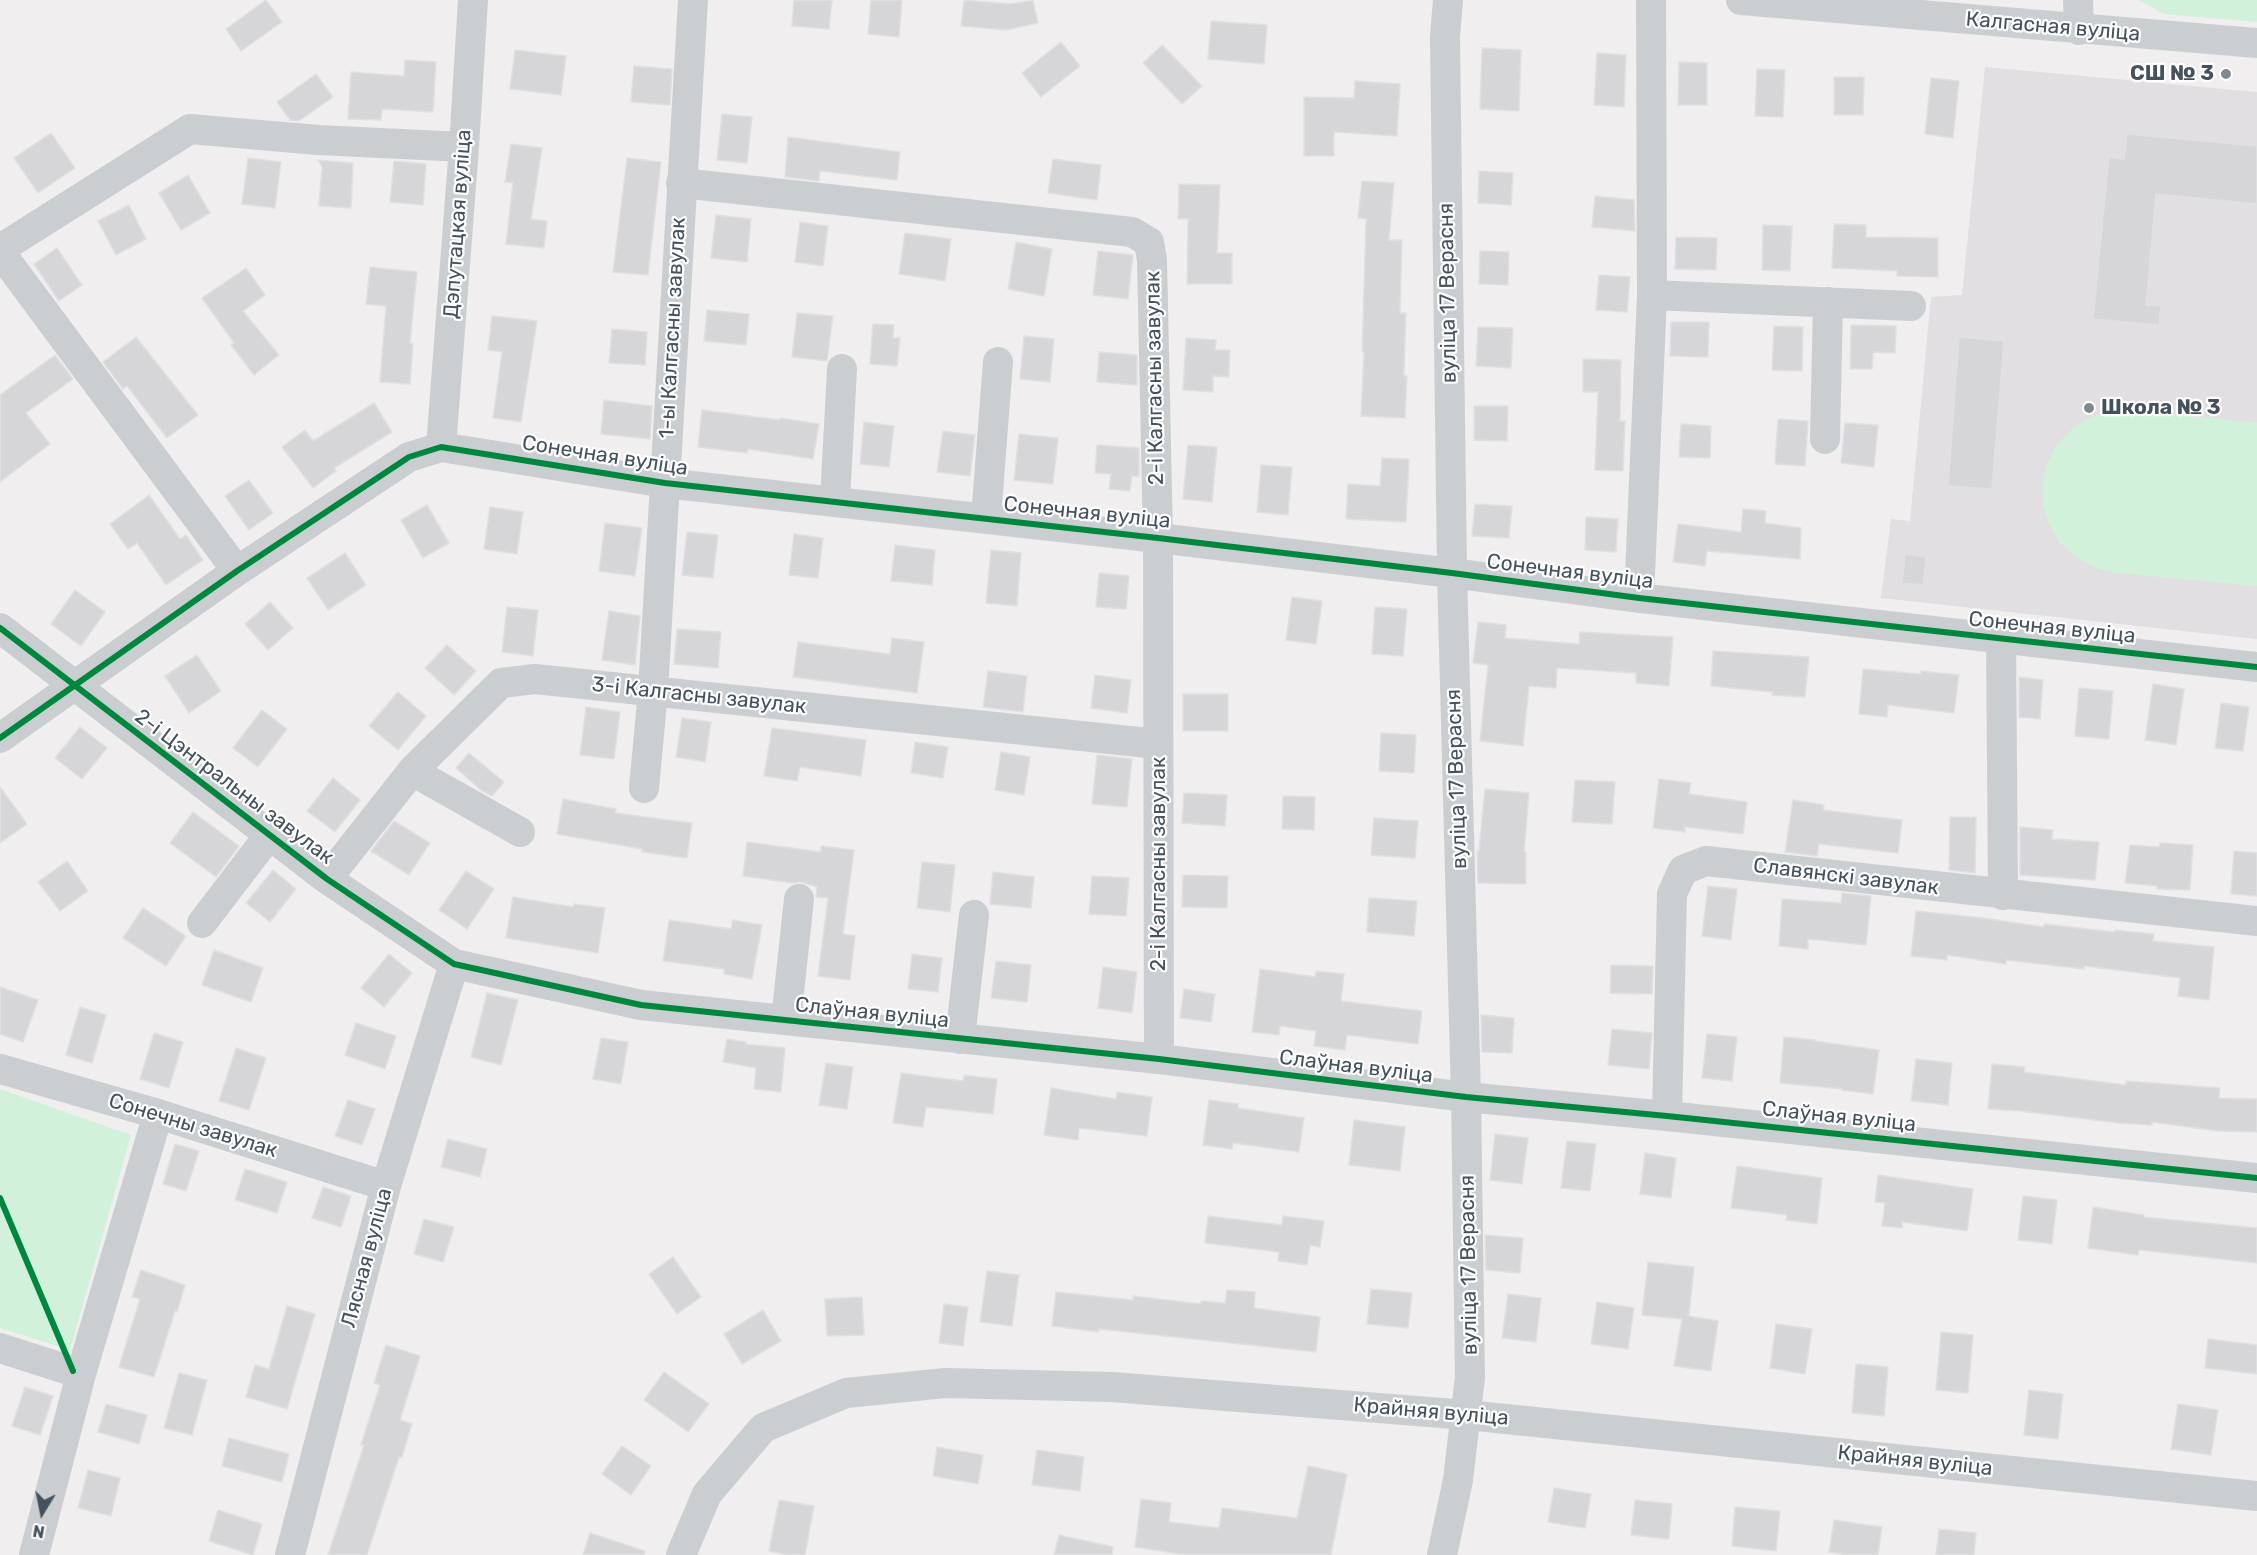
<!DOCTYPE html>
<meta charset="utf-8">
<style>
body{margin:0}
#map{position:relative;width:2257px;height:1555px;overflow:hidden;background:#f0eeee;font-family:Rubik,sans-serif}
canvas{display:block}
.north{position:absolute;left:12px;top:1483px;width:60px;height:60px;-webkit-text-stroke:4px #fff;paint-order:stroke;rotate:190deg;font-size:16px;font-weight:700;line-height:24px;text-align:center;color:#44525d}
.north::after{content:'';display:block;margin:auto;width:21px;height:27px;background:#44525d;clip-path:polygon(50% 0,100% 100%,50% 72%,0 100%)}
</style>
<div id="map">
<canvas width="2257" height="1555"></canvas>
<div class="north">N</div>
</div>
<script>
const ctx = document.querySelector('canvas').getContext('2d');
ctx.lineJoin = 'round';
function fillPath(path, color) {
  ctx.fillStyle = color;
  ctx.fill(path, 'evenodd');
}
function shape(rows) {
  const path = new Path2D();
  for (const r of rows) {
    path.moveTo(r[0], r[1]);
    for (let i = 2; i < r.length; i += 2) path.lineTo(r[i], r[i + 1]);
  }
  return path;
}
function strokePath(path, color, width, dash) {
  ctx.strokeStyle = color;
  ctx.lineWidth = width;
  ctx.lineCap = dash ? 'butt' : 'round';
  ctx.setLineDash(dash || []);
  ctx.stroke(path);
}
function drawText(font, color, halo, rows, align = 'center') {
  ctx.font = font + ' Rubik,sans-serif';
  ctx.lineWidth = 4.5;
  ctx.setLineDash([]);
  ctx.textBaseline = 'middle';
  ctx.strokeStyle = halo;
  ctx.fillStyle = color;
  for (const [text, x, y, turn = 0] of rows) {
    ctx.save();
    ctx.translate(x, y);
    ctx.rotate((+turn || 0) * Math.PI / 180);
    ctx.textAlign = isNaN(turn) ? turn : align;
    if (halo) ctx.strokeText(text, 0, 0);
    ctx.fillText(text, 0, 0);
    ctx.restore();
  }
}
const education = shape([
 [1985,67,2257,92,2257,639,1881,598,1891,519,1910,521,1931,297,1962,295]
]);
const green = shape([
 [2139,0,2257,0,2257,22,2164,14],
 [2130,410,2257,423,2257,586,2117,573,2096,568,2077,558,2061,544,2050,526,2043,506,2042,485,2047,464,2056,445,2071,430,2088,418,2109,411],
 [0,1089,131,1135,70,1350,0,1328]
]);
const building = shape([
 [266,0,282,22,241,51,226,29,266,0],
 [794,0,832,0,829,29,792,26,794,0],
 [871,0,902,0,899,37,868,34,871,0],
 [964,0,1010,4,1033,0,1038,23,1006,30,961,26,964,0],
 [1211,21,1267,25,1264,64,1208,59,1211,21],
 [1061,42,1080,66,1041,97,1022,73,1061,42],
 [1162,45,1202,86,1182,104,1143,63,1162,45],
 [1482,48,1521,50,1519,111,1480,109,1482,48],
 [515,50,566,56,561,95,510,89,515,50],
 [1597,53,1626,55,1624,107,1594,105,1597,53],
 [405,60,436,62,433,112,382,109,381,120,348,119,351,72,404,76,405,60],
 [1679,62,1707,63,1707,105,1678,105,1679,62],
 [634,66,672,69,670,105,631,102,634,66],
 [1757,69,1785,70,1783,117,1755,116,1757,69],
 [316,74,333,97,299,121,290,120,277,102,316,74],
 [1834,77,1864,77,1863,115,1834,115,1834,77],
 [1931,78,1959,81,1953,138,1925,134,1931,78],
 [1355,81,1400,84,1397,136,1334,132,1334,156,1304,156,1304,97,1354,98,1355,81],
 [722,114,752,117,747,163,717,160,722,114],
 [51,133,75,168,38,193,14,158,51,133],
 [2127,134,2257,146,2257,204,2156,194,2146,305,2161,306,2159,325,2093,319,2109,157,2124,159,2127,134],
 [788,137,900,152,897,180,820,171,819,181,785,177,788,137],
 [511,144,542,148,531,219,547,221,544,248,506,244,513,183,505,182,511,144],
 [248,158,281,162,275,208,242,204,248,158],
 [627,158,661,162,648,275,613,272,627,158],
 [1053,159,1101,165,1097,200,1048,193,1053,159],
 [318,160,353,163,351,208,319,206,322,167,318,160],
 [394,161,426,164,423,205,390,202,394,161],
 [1479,171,1513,173,1511,205,1478,203,1479,171],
 [188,175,210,213,181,230,159,193,188,175],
 [1362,181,1394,183,1389,240,1402,240,1400,313,1406,313,1404,376,1407,376,1405,418,1361,416,1364,352,1362,352,1366,219,1358,218,1362,181],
 [1179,184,1220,185,1217,253,1232,253,1232,284,1187,284,1188,219,1178,219,1179,184],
 [1595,196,1634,200,1635,231,1592,227,1595,196],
 [129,205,146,239,116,255,98,221,129,205],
 [716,215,751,219,747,262,711,258,716,215],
 [800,222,828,226,823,266,795,262,800,222],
 [1834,224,1866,225,1866,237,1938,238,1938,277,1897,276,1897,271,1832,268,1834,224],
 [1763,225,1792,226,1790,271,1762,270,1763,225],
 [905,233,951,239,945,281,899,274,905,233],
 [1676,237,1717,238,1716,270,1675,269,1676,237],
 [1016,242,1052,249,1044,296,1008,289,1016,242],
 [57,248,82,285,59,301,34,264,57,248],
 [1098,251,1133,255,1128,299,1093,295,1098,251],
 [1480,251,1509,252,1508,285,1479,284,1480,251],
 [370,267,417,272,410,343,413,343,410,384,380,382,386,306,366,304,370,267],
 [246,268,265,295,243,311,279,355,254,375,231,345,234,343,202,298,246,268],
 [1599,275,1630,277,1627,312,1596,310,1599,275],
 [707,310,749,314,746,345,704,341,707,310],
 [797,313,833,316,827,361,792,357,797,313],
 [492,316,537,321,521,422,493,418,502,352,488,350,492,316],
 [1671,322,1709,322,1708,357,1670,356,1671,322],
 [873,324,894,325,893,338,900,338,897,366,870,364,873,324],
 [1851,325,1896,326,1895,353,1873,352,1872,369,1850,369,1851,325],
 [1774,326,1803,327,1802,371,1772,370,1774,326],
 [1478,327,1513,328,1511,368,1476,366,1478,327],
 [612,329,647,332,645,365,609,363,612,329],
 [1024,336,1054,339,1050,382,1020,379,1024,336],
 [136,337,198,415,167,438,127,386,123,389,103,362,136,337],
 [1959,337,2004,341,1992,489,1948,486,1959,337],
 [1186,338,1216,340,1215,350,1230,350,1229,377,1213,376,1213,392,1183,390,1186,338],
 [1099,352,1137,355,1137,385,1097,382,1099,352],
 [55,355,73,379,26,413,50,444,0,482,0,395,55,355],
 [1583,359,1621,360,1620,421,1625,421,1623,471,1595,470,1598,392,1583,392,1583,359],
 [604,400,652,406,650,439,601,434,604,400],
 [374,403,392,432,334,468,336,471,313,488,282,447,305,430,313,441,374,403],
 [1474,406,1508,406,1507,441,1474,440,1474,406],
 [702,410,780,420,780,418,819,424,813,459,748,449,747,453,698,447,702,410],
 [1778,419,1808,421,1805,466,1775,464,1778,419],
 [864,422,894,426,889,467,860,464,864,422],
 [1845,423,1878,425,1874,467,1841,463,1845,423],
 [1681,424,1711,426,1710,458,1679,457,1681,424],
 [943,431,975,435,970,476,937,472,943,431],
 [1019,434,1058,438,1053,484,1014,480,1019,434],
 [1097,445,1139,448,1139,477,1132,476,1130,491,1109,489,1111,474,1095,473,1097,445],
 [1188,445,1217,447,1212,502,1183,499,1188,445],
 [1382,458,1409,459,1406,522,1346,519,1348,484,1380,486,1382,458],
 [1261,465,1292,467,1288,515,1257,512,1261,465],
 [249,480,273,513,249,530,225,496,249,480],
 [149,495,180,539,186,535,203,560,166,585,137,543,128,549,110,524,149,495],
 [1475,504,1512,506,1509,538,1472,536,1475,504],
 [427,505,449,543,423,558,401,520,427,505],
 [490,507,523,512,517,554,484,549,490,507],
 [1743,509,1766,511,1765,523,1801,528,1800,559,1707,551,1705,566,1673,562,1678,524,1741,532,1743,509],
 [1586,517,1618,519,1616,552,1585,550,1586,517],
 [605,523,642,528,635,576,599,571,605,523],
 [687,532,718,535,713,578,682,575,687,532],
 [794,534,823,538,818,578,789,575,794,534],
 [895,545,935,550,932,585,891,581,895,545],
 [991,550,1021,553,1017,606,986,603,991,550],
 [345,553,366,585,328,610,307,578,345,553],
 [1905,554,1926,557,1923,585,1902,583,1905,554],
 [1099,573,1129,576,1126,609,1096,607,1099,573],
 [75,590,105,612,81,646,51,624,75,590],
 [1292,597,1322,601,1316,644,1286,640,1292,597],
 [270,602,293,628,268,650,245,624,270,602],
 [507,607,538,610,533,656,502,652,507,607],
 [1375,607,1407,609,1403,656,1372,654,1375,607],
 [609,611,640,616,635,665,602,660,609,611],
 [1478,622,1506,625,1505,638,1579,644,1580,632,1673,637,1669,686,1636,683,1636,673,1557,668,1556,688,1529,686,1523,746,1480,741,1488,665,1473,663,1478,622],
 [677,629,721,632,718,668,674,664,677,629],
 [892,638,924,642,917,693,793,677,798,642,890,654,892,638],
 [447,645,476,671,454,695,425,668,447,645],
 [1713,651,1809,657,1805,697,1772,695,1773,692,1711,686,1713,651],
 [197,655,221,691,189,713,165,676,197,655],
 [1863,669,1921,674,1921,671,1959,675,1954,713,1888,705,1887,717,1859,714,1863,669],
 [988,671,1027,676,1023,712,983,707,988,671],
 [1095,675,1131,680,1127,713,1091,708,1095,675],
 [2019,677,2043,680,2040,719,2019,717,2019,677],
 [2153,684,2184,689,2176,745,2145,740,2153,684],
 [2079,688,2113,691,2109,739,2075,736,2079,688],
 [398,692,426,716,398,750,369,726,398,692],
 [1183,694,1228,694,1228,731,1183,731,1183,694],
 [2221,703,2249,707,2243,751,2215,748,2221,703],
 [586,707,620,712,614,759,580,755,586,707],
 [262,710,287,729,258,767,233,748,262,710],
 [682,718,711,722,705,762,676,757,682,718],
 [80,727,107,748,82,779,55,758,80,727],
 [772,728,866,740,861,776,800,767,797,781,764,776,772,728],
 [1381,733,1416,735,1414,773,1379,771,1381,733],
 [915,742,948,747,943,778,911,773,915,742],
 [1001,752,1030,757,1024,795,995,790,1001,752],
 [469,753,504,782,492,796,482,791,456,768,469,753],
 [1097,755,1132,759,1127,807,1092,804,1097,755],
 [333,778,360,800,335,832,307,811,333,778],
 [1659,779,1691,783,1689,794,1747,802,1743,834,1685,827,1685,832,1653,828,1659,779],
 [1575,780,1615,782,1612,824,1572,822,1575,780],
 [0,787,27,824,0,843,0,787],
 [1485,789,1529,793,1524,852,1526,852,1526,884,1478,883,1477,851,1479,851,1485,789],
 [1184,793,1227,795,1225,826,1182,823,1184,793],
 [1283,796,1315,797,1314,830,1282,829,1283,796],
 [563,799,616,809,615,813,692,823,687,858,642,852,642,849,557,834,563,799],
 [1793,800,1824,805,1823,810,1902,820,1898,853,1819,844,1817,856,1785,852,1793,800],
 [193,812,239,846,216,877,170,843,193,812],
 [1950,817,1976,817,1975,873,1949,870,1950,817],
 [1374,818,1418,821,1415,858,1371,855,1374,818],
 [394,821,430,843,409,875,371,851,394,821],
 [2020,827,2053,830,2052,839,2099,842,2095,880,2020,875,2020,827],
 [747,842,821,852,821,846,854,850,843,934,855,936,850,980,818,976,828,898,816,897,817,887,801,882,792,883,743,876,747,842],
 [2160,843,2193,845,2190,890,2157,889,2157,886,2125,883,2130,845,2159,847,2160,843],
 [2234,851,2257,853,2257,896,2231,894,2234,851],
 [67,861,88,891,60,911,38,882,67,861],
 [922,862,955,865,950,912,917,908,922,862],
 [273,870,296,889,270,922,246,903,273,870],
 [466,871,494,889,467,929,439,910,466,871],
 [993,872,1034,877,1031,908,990,904,993,872],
 [1183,875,1228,876,1227,908,1182,907,1183,875],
 [1092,876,1129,878,1126,916,1089,914,1092,876],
 [1708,886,1737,889,1731,940,1702,936,1708,886],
 [1842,893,1871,896,1866,945,1808,939,1808,949,1779,946,1782,899,1841,903,1842,893],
 [513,897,573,907,574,904,605,908,598,953,506,938,513,897],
 [1369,898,1417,901,1414,936,1367,932,1369,898],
 [143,908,186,936,166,966,123,938,143,908],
 [1916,911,1983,918,2044,927,2044,924,2115,932,2115,930,2154,934,2153,941,2214,947,2209,1000,2178,996,2180,978,2084,966,2084,969,2006,960,2006,964,1947,955,1947,960,1911,956,1916,911],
 [669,920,731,929,733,920,762,925,752,979,724,974,724,969,663,961,669,920],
 [214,950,263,968,251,1002,202,985,214,950],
 [389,954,412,973,384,1007,361,988,389,954],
 [912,954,942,958,938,992,908,989,912,954],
 [996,961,1031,965,1027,1002,991,998,996,961],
 [1611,965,1653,966,1652,994,1610,993,1611,965],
 [1103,967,1137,972,1132,1013,1098,1008,1103,967],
 [1260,969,1315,977,1316,971,1344,974,1341,1001,1422,1011,1418,1044,1347,1035,1345,1050,1314,1046,1316,1031,1280,1026,1279,1035,1252,1032,1260,969],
 [0,987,38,1000,23,1042,0,1034,0,987],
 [1184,989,1215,994,1211,1022,1180,1018,1184,989],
 [487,993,518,1000,501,1065,471,1057,487,993],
 [80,1007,106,1015,92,1063,66,1055,80,1007],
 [1481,1015,1514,1018,1512,1053,1482,1052,1481,1015],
 [356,1023,396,1036,385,1069,345,1055,356,1023],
 [1612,1029,1652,1033,1649,1069,1608,1065,1612,1029],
 [154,1033,183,1042,169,1088,140,1079,154,1033],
 [1707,1034,1737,1037,1732,1081,1702,1078,1707,1034],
 [1784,1037,1815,1040,1815,1041,1879,1050,1873,1094,1842,1090,1842,1089,1780,1083,1784,1037],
 [601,1038,628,1042,621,1084,593,1079,601,1038],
 [727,1039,746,1042,746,1044,785,1048,781,1092,754,1089,756,1068,723,1062,727,1039],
 [236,1048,266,1058,249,1110,219,1101,236,1048],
 [1916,1059,1952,1063,1948,1105,1911,1101,1916,1059],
 [826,1063,853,1067,847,1109,819,1105,826,1063],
 [1992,1064,2025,1067,2024,1072,2126,1085,2126,1081,2220,1088,2219,1098,2257,1099,2257,1132,2218,1131,2152,1122,2152,1125,2119,1123,2020,1111,1988,1109,1992,1064],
 [901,1073,963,1081,964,1075,997,1079,993,1114,926,1107,923,1127,893,1123,901,1073],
 [1051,1088,1116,1099,1117,1092,1152,1097,1147,1136,1079,1128,1078,1140,1044,1135,1051,1088],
 [348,1100,375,1109,362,1145,335,1136,348,1100],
 [1209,1100,1238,1104,1238,1108,1304,1118,1299,1152,1233,1143,1232,1149,1203,1145,1209,1100],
 [1354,1120,1405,1127,1400,1171,1349,1165,1354,1120],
 [1495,1134,1528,1138,1522,1184,1490,1180,1495,1134],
 [448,1139,487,1149,480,1177,441,1167,448,1139],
 [1567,1141,1596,1144,1590,1191,1561,1188,1567,1141],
 [175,1144,199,1151,186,1191,163,1184,175,1144],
 [1645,1153,1676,1158,1671,1198,1640,1194,1645,1153],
 [1737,1166,1822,1178,1817,1224,1786,1220,1787,1215,1731,1208,1737,1166],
 [245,1169,287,1182,277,1213,235,1200,245,1169],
 [1878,1175,1973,1189,1967,1231,1902,1222,1902,1228,1882,1226,1885,1203,1875,1202,1878,1175],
 [323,1187,351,1196,341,1227,312,1218,323,1187],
 [2023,1196,2057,1200,2052,1244,2018,1240,2023,1196],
 [2093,1207,2144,1215,2144,1217,2257,1228,2257,1263,2139,1250,2138,1255,2088,1248,2093,1207],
 [1208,1216,1282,1225,1283,1216,1324,1221,1320,1247,1310,1245,1307,1265,1278,1261,1279,1252,1205,1243,1208,1216],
 [424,1219,454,1227,443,1262,414,1254,424,1219],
 [1485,1235,1523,1238,1520,1273,1486,1270,1485,1235],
 [673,1257,701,1297,677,1314,649,1274,673,1257],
 [1648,1262,1694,1267,1689,1316,1718,1321,1711,1371,1674,1366,1682,1319,1642,1315,1648,1262],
 [141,1270,185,1285,177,1312,175,1311,154,1377,119,1367,140,1299,132,1297,141,1270],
 [987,1271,1019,1275,1012,1326,980,1322,987,1271],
 [1371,1289,1412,1293,1408,1328,1367,1324,1371,1289],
 [1227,1290,1255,1292,1254,1308,1320,1317,1316,1352,1099,1329,1099,1332,1052,1326,1056,1292,1133,1300,1133,1296,1201,1304,1201,1301,1225,1303,1227,1290],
 [1508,1294,1541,1298,1536,1342,1502,1338,1508,1294],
 [862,1297,864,1335,827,1336,825,1299,862,1297],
 [1597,1302,1634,1308,1628,1349,1591,1344,1597,1302],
 [944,1304,968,1307,963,1346,939,1343,944,1304],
 [287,1306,315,1314,287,1409,246,1397,255,1365,269,1369,287,1306],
 [763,1310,781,1341,742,1364,724,1334,763,1310],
 [1776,1324,1812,1329,1805,1374,1770,1368,1776,1324],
 [1941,1332,1973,1335,1968,1393,1936,1390,1941,1332],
 [2208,1339,2257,1345,2257,1374,2205,1368,2208,1339],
 [386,1345,420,1356,400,1420,412,1424,402,1457,399,1457,367,1555,328,1555,364,1445,361,1445,380,1385,374,1383,386,1345],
 [1856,1364,1888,1367,1884,1416,1852,1413,1856,1364],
 [664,1372,709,1404,688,1432,644,1400,664,1372],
 [179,1373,207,1380,192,1435,164,1428,179,1373],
 [25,1387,53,1396,40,1435,12,1426,25,1387],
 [2029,1390,2063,1394,2058,1439,2024,1435,2029,1390],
 [106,1404,147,1415,139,1444,98,1432,106,1404],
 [2178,1404,2218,1410,2211,1455,2171,1449,2178,1404],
 [229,1438,289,1454,282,1482,222,1466,229,1438],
 [622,1446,651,1466,631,1495,602,1474,622,1446],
 [937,1447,983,1455,978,1484,933,1476,937,1447],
 [1037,1450,1084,1457,1080,1491,1032,1485,1037,1450],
 [1308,1466,1347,1474,1331,1555,1186,1555,1135,1547,1141,1499,1171,1503,1169,1522,1219,1528,1222,1508,1297,1518,1308,1466],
 [88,1470,120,1478,111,1516,78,1508,88,1470],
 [1554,1488,1591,1494,1585,1528,1548,1522,1554,1488],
 [779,1500,814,1506,805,1555,788,1555,769,1551,779,1500],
 [1635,1500,1672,1504,1669,1539,1631,1535,1635,1500],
 [1735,1507,1780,1511,1776,1551,1732,1546,1735,1507],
 [218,1510,262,1524,253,1555,209,1541,218,1510],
 [1834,1520,1882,1527,1878,1555,1848,1555,1829,1552,1834,1520],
 [1939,1529,1976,1533,1974,1555,1936,1555,1939,1529],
 [590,1533,645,1551,644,1555,583,1555,590,1533],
 [1059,1535,1113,1547,1112,1555,1054,1555,1059,1535]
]);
const minor = shape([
 [1741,0,2257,43],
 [2078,0,2079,30],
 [681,183,1132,232,1149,242,1152,260,1158,538,1159,1059],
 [0,249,190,129,318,140,464,147],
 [0,252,237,571],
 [1652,295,1911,306],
 [1825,439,1828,302],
 [441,447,464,147,473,0],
 [835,501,842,369],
 [986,518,998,362],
 [1639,598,1652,295,1651,0],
 [0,628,327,879,454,964,641,1005,1159,1059,1466,1097,1667,1116,2257,1178],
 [2001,639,2003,895],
 [0,738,237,571,409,457,441,447,665,483,1158,538,1452,573,1639,598,2257,667],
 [412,771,520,832],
 [644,788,653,691,693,0],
 [327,879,412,771,501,683,535,679,1158,744],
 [202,923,270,834],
 [786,1020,799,899],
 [960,1039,974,915],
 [0,1069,158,1114,386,1186],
 [1667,1116,1672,894,1683,870,1706,861,2257,921],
 [0,1348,81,1374],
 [34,1555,81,1374,158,1114],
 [290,1555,386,1186,454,964],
 [681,1555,707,1494,763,1428,846,1393,945,1383,1112,1387,1467,1415,2257,1496],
 [1442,1555,1458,1480,1470,1377,1466,1097,1452,573,1445,37,1448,0]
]);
const cycleway = shape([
 [0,628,327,879,454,964,641,1005,1159,1059,1466,1097,1667,1116,2257,1178],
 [0,738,237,571,409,457,441,447,665,483,1158,538,1452,573,1639,598,2257,667],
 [0,1198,73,1371]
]);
const markers = [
 [2226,74,6,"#808990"],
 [2089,408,6,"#808990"]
];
const streetNames = [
 ["Калгасная вуліца",2053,27,5],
 ["Дэпутацкая вуліца",458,224,-86],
 ["вуліца 17 Верасня",1448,293,-91],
 ["1-ы Калгасны завулак",673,328,-87],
 ["2-і Калгасны завулак",1155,378,-91],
 ["Сонечная вуліца",605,456,9],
 ["Сонечная вуліца",1087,513,6],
 ["Сонечная вуліца",1570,572,7],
 ["Сонечная вуліца",2052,628,6],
 ["3-і Калгасны завулак",699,696,6],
 ["вуліца 17 Верасня",1457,779,-92],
 ["2-і Цэнтральны завулак",234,787,37],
 ["2-і Калгасны завулак",1159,864,-90],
 ["Славянскі завулак",1846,877,7],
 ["Слаўная вуліца",872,1013,6],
 ["Слаўная вуліца",1356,1067,7],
 ["Слаўная вуліца",1839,1117,6],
 ["Сонечны завулак",193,1126,17],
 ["Лясная вуліца",367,1258,-75],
 ["вуліца 17 Верасня",1469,1265,-91],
 ["Крайняя вуліца",1431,1412,5],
 ["Крайняя вуліца",1915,1461,6]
];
const poiNames = [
 ["СШ № 3",2214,74],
 ["Школа № 3",2101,408,"left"]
];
fillPath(education, '#e1dfe1');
fillPath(green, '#d1f1db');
fillPath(building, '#d6d6d9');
strokePath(building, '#e1e0e1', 1.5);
strokePath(minor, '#caced0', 30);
strokePath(cycleway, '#00873e', 6);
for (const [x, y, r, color] of markers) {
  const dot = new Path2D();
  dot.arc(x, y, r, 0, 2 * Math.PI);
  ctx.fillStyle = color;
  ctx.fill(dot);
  strokePath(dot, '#fff', 2);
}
drawText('21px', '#44525d', '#fff', streetNames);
drawText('bold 21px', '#44525d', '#fff', poiNames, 'right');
</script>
